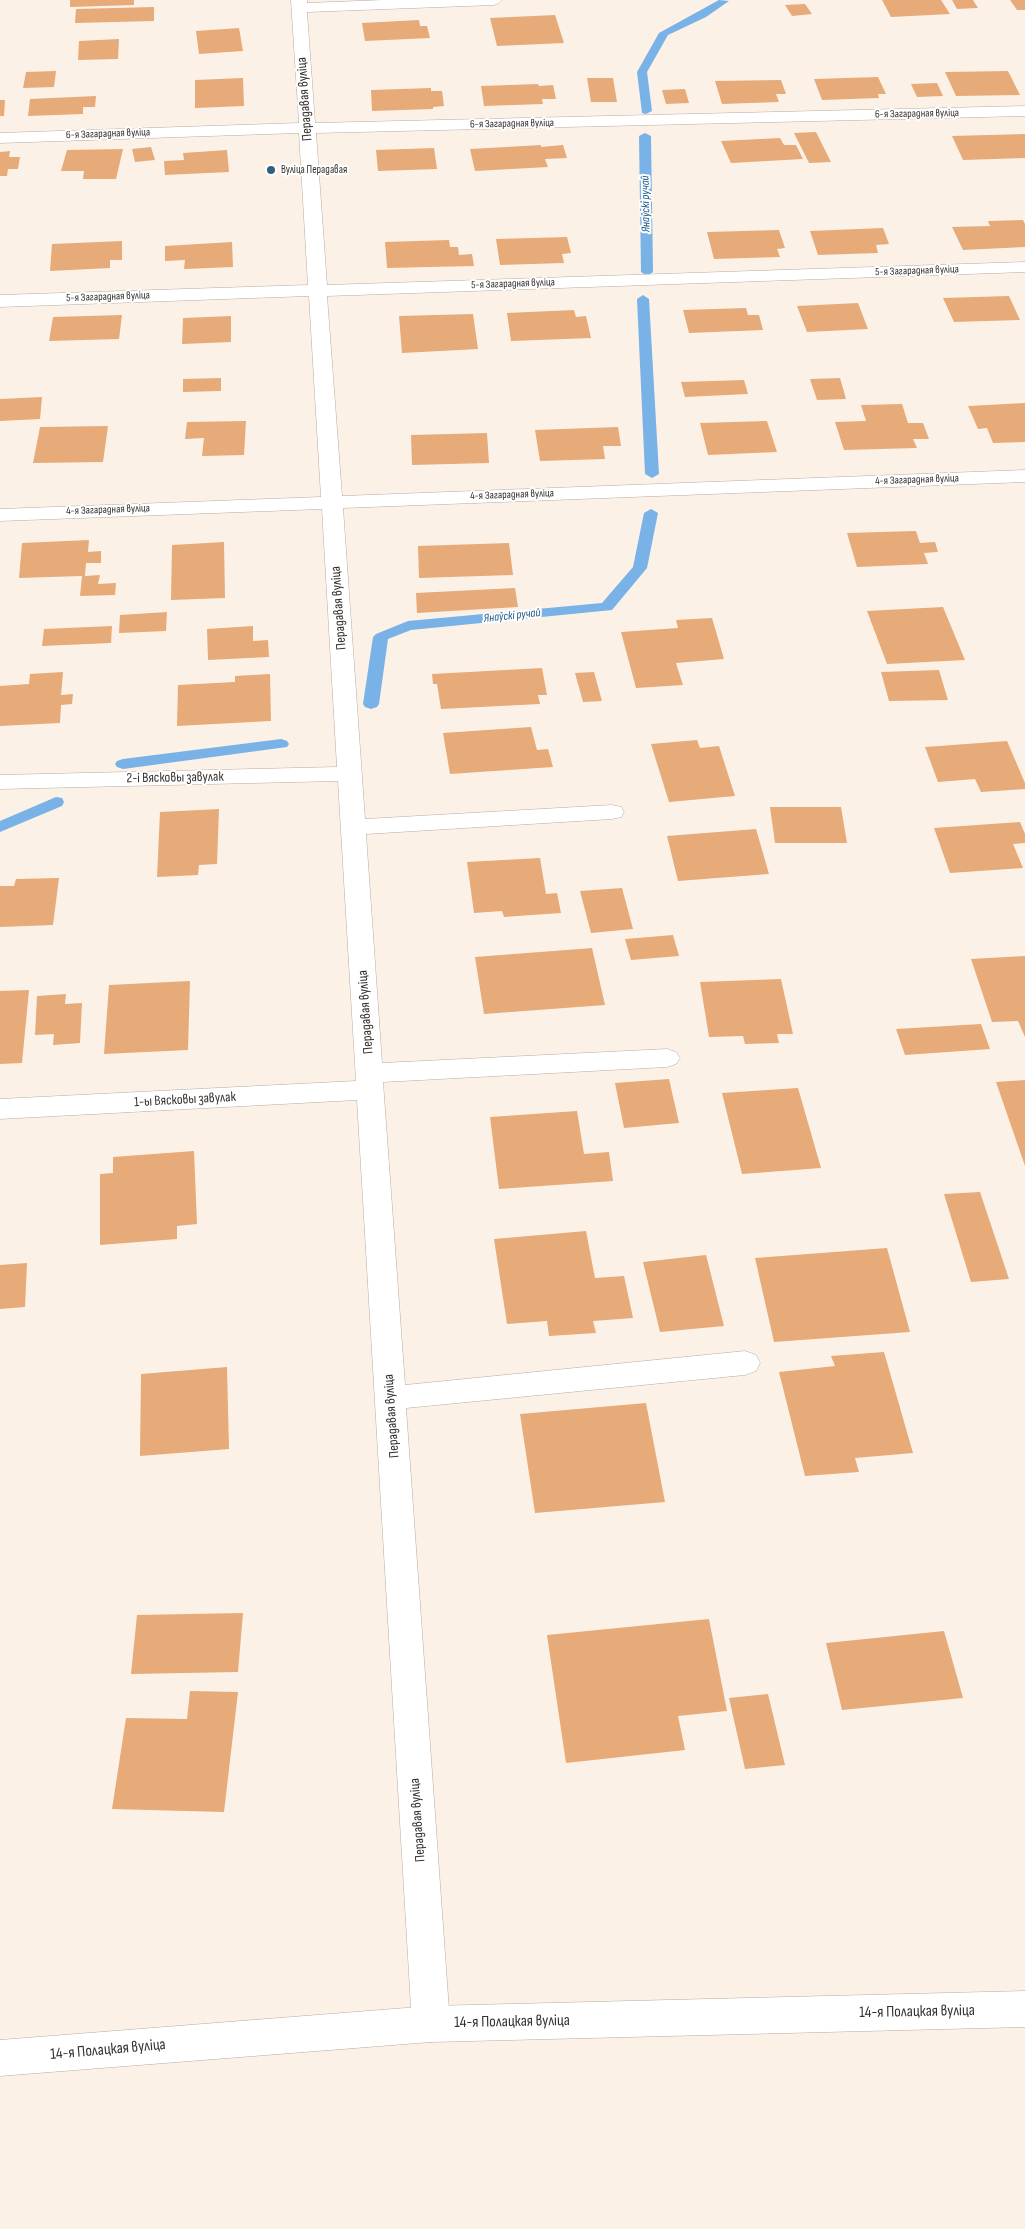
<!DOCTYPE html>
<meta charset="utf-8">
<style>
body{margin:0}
canvas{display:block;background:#fcf1e6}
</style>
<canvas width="1025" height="2229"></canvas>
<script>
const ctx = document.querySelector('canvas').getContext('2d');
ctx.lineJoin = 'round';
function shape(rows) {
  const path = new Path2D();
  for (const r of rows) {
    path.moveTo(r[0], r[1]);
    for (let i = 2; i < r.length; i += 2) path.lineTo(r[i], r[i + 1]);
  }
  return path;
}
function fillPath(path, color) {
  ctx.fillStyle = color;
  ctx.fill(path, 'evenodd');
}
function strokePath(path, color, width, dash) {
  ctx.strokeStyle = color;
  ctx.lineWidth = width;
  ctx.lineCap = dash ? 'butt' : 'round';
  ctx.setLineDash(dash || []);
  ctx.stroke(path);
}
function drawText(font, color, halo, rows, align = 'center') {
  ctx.font = font + ' "Sofia Sans Condensed",sans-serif';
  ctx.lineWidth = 4;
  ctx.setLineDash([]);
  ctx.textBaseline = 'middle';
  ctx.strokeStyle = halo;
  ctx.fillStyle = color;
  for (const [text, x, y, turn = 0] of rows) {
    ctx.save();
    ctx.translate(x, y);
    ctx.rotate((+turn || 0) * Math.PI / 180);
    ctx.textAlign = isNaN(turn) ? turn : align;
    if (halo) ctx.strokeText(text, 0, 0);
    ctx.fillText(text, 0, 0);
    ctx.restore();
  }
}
const stream = shape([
 [719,0,729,1,706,17,668,35,647,72,652,111,646,114,642,113,637,72,659,33,719,0],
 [645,133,651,136,653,272,647,276,641,272,639,136,645,133],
 [643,295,649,299,659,474,652,478,645,474,637,299,643,295],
 [651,509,658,513,647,568,612,610,411,630,388,639,379,704,377,707,371,709,365,707,363,704,373,637,376,634,408,621,602,603,633,567,644,513,651,509],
 [281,739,287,741,289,744,287,747,123,769,117,767,115,764,117,761,123,759,281,739],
 [56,797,62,798,64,802,62,806,0,832,0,821,56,797]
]);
const building = shape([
 [70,0,134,0,134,5,70,7],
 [882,0,941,0,950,14,891,17],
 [952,0,973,0,978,8,957,9],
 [1010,0,1025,0,1025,10,1017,10],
 [805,4,812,14,792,16,785,5],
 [154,7,154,21,75,23,76,9],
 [555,15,564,43,497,46,490,18],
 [419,20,420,26,427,26,430,38,365,41,362,23],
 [239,28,243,51,199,54,196,31],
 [119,39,118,59,78,60,79,41],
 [56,71,54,87,23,88,26,72],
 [1008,71,1020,95,956,96,945,72],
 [878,77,886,94,878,94,879,98,822,100,814,79],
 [243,78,244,106,195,108,195,80],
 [587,78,613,78,617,102,591,102],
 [781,80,786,94,776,94,779,102,722,104,715,81],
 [937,83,943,96,917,97,911,84],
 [538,84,539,86,553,85,556,99,542,99,543,104,484,106,481,86],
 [431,88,431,91,442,91,444,106,433,107,433,109,372,111,371,90],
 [685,89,689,103,666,104,662,90],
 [96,96,95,107,83,107,83,114,28,116,30,99],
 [0,100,5,100,4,116,0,116],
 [816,132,831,162,809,163,794,133],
 [1025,134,1025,158,963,160,952,136],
 [780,138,784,145,796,145,803,159,731,163,721,141],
 [541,145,541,147,563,145,567,158,545,159,548,167,475,171,470,149],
 [151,147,155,160,135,162,132,149],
 [434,148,437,169,378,171,376,150],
 [123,149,116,179,83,179,84,171,61,171,67,150],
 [227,150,229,172,165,175,164,161,184,160,183,153],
 [10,151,9,157,20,157,18,169,8,169,7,176,0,176,0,152],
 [1023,220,1025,224,1025,247,963,250,952,227,990,226,988,221],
 [883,228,889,244,876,245,878,253,818,255,810,231],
 [779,230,785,248,777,249,780,257,714,259,707,232],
 [567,237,571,253,562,254,564,263,500,265,496,239],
 [449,240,450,247,458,247,459,255,472,254,474,266,387,268,385,242],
 [122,241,122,260,110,260,110,268,50,271,52,244],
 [232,242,233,267,184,269,185,260,165,261,165,246],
 [1009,296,1020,320,954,322,943,298],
 [858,303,868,329,807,332,797,306],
 [746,308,748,315,759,315,763,330,689,333,683,310],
 [574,310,576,317,586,316,591,338,511,341,507,313],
 [473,314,478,349,402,353,399,316],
 [122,315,119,339,49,341,53,317],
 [231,316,231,342,182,344,183,318],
 [221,378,221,391,183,392,183,379],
 [840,378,846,399,817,400,810,379],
 [744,380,748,394,685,397,681,382],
 [42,397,40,419,0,421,0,399],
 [1025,403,1025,442,993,443,987,428,978,429,968,406],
 [902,404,908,423,923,423,929,439,913,439,917,448,844,450,835,422,866,421,861,405],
 [246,421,244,455,202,456,204,438,185,439,187,422],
 [767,421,777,452,708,455,700,423],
 [108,426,103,462,33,463,40,427],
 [618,427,621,446,603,446,605,459,540,461,535,430],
 [487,433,489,463,412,465,411,435],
 [916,531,920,543,935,542,938,552,924,553,928,564,857,567,847,533],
 [89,540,88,552,101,551,101,563,86,563,85,576,100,575,98,584,116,583,115,595,80,596,82,576,19,578,22,543],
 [224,542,225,598,171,600,172,545],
 [509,543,513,575,419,578,418,546],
 [515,588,518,607,417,613,416,593],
 [943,607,965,660,887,664,867,611],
 [167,612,166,631,119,633,120,615],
 [712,618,724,659,676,663,683,685,636,688,621,632,678,628,676,620],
 [112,626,111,643,42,646,44,629],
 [253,626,253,641,268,640,269,657,208,660,207,629],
 [542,668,547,695,538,695,540,704,441,709,437,684,433,684,432,674],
 [939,670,948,700,889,701,881,672],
 [63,672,61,695,73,694,72,704,61,705,60,723,0,726,0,686,29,684,30,674],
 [594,672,602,701,583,702,575,673],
 [270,674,271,721,177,726,178,685,235,682,235,676],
 [531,727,537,750,548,749,553,767,450,774,443,733],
 [697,740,700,748,719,746,735,796,669,802,651,744],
 [1007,741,1025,783,1025,789,981,792,975,779,938,782,925,747],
 [770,807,841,807,847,843,775,843],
 [219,809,217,864,199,865,198,875,157,877,160,812],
 [1020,822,1025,834,1025,843,1013,844,1023,868,950,873,934,828],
 [756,829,769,874,678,881,667,836],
 [540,858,546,894,557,893,561,913,504,917,502,911,474,913,467,862],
 [59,878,53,925,0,927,0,886,14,886,16,879],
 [622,888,633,929,591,933,580,891],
 [673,935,679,956,631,960,625,939],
 [592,948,605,1005,484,1014,475,957],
 [1025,956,1025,1037,1018,1021,992,1022,971,959],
 [781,979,793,1034,777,1034,779,1043,745,1044,743,1036,709,1037,700,982],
 [190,981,188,1050,104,1054,109,985],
 [29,990,22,1063,0,1064,0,991],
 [66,994,65,1004,82,1003,80,1043,53,1045,54,1034,35,1035,37,996],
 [981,1024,990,1049,905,1055,896,1029],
 [669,1079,679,1123,624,1128,615,1083],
 [1025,1080,1025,1166,996,1082],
 [798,1088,821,1168,742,1174,722,1093],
 [577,1111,584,1154,609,1152,613,1181,499,1189,490,1117],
 [194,1151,197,1224,177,1226,177,1239,100,1245,100,1174,113,1173,113,1157],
 [980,1192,1009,1279,971,1282,944,1194],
 [586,1231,595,1278,624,1276,633,1318,593,1321,596,1333,549,1336,547,1321,507,1324,494,1239],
 [887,1248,910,1332,774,1342,755,1258],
 [706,1255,724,1326,660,1332,643,1262],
 [27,1263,25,1307,0,1309,0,1265],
 [884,1352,913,1453,855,1458,859,1472,805,1476,779,1372,835,1366,831,1356],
 [227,1367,229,1449,140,1456,141,1374],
 [646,1403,665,1502,535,1513,520,1414],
 [243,1613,238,1672,131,1674,137,1615],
 [709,1619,727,1711,678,1716,685,1750,566,1763,547,1635],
 [944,1631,963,1698,842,1710,826,1643],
 [190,1691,238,1692,224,1812,112,1809,126,1718,187,1719],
 [768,1694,785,1765,745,1769,729,1698]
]);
const minor = shape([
 [291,0,307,0,307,3,383,0,502,0,499,3,494,5,307,12,315,123,1025,106,1025,116,316,133,327,285,1025,262,1025,272,327,296,342,496,1025,470,1025,482,343,508,365,819,612,805,621,807,624,812,621,817,612,819,366,834,382,1063,667,1049,676,1052,680,1058,676,1064,667,1067,383,1082,405,1385,745,1351,756,1355,760,1363,756,1371,745,1375,406,1408,450,2024,444,2037,431,2042,418,2037,412,2024,357,1100,0,1119,0,1099,356,1081,338,781,0,789,0,775,337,767,322,509,0,521,0,509,321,497,309,296,0,307,0,295,308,285,299,133,0,143,0,133,299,123,291,0]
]);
const major = shape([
 [1025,1991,1025,2027,431,2042,0,2076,0,2040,431,2006,1025,1991]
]);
const markers = [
 [271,170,5,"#2f607e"]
];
const farStreetnames = [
 ["6-я Загарадная вуліца",917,114,-1],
 ["6-я Загарадная вуліца",512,124,-1],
 ["6-я Загарадная вуліца",108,134,-2],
 ["5-я Загарадная вуліца",917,271,-2],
 ["5-я Загарадная вуліца",513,284,-2],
 ["5-я Загарадная вуліца",108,297,-2],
 ["4-я Загарадная вуліца",917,480,-2],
 ["4-я Загарадная вуліца",512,495,-2],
 ["4-я Загарадная вуліца",108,510,-2]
];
const farPoinames = [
 ["Вуліца Перадавая",281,170]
];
const farWaternames = [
 ["Янаўскі ручай",646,204,-91],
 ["Янаўскі ручай",512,616,-6]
];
const streetNames = [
 ["Перадавая вуліца",305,99,-94],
 ["Перадавая вуліца",339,608,-94],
 ["2-і Вясковы завулак",175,778,-1],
 ["Перадавая вуліца",366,1012,-94],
 ["1-ы Вясковы завулак",185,1100,-3],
 ["Перадавая вуліца",392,1416,-94],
 ["Перадавая вуліца",418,1820,-94]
];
const nearStreetnames = [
 ["14-я Полацкая вуліца",917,2012,-1],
 ["14-я Полацкая вуліца",512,2022,-1],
 ["14-я Полацкая вуліца",108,2050,-5]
];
fillPath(stream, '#79b2e7');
fillPath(building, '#e7ab79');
strokePath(minor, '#b7aca2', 1);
strokePath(major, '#b7aca2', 1);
fillPath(minor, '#fff');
fillPath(major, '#fff');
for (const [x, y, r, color] of markers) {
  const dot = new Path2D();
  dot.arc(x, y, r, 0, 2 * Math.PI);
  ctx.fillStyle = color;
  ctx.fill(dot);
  strokePath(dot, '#fff', 2);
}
drawText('11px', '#36322e', '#fff', farStreetnames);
drawText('11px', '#36322e', '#fff', farPoinames, 'left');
drawText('italic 12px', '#175586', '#fff', farWaternames);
drawText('14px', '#36322e', '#fff', streetNames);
drawText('16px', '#36322e', '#fff', nearStreetnames);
</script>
